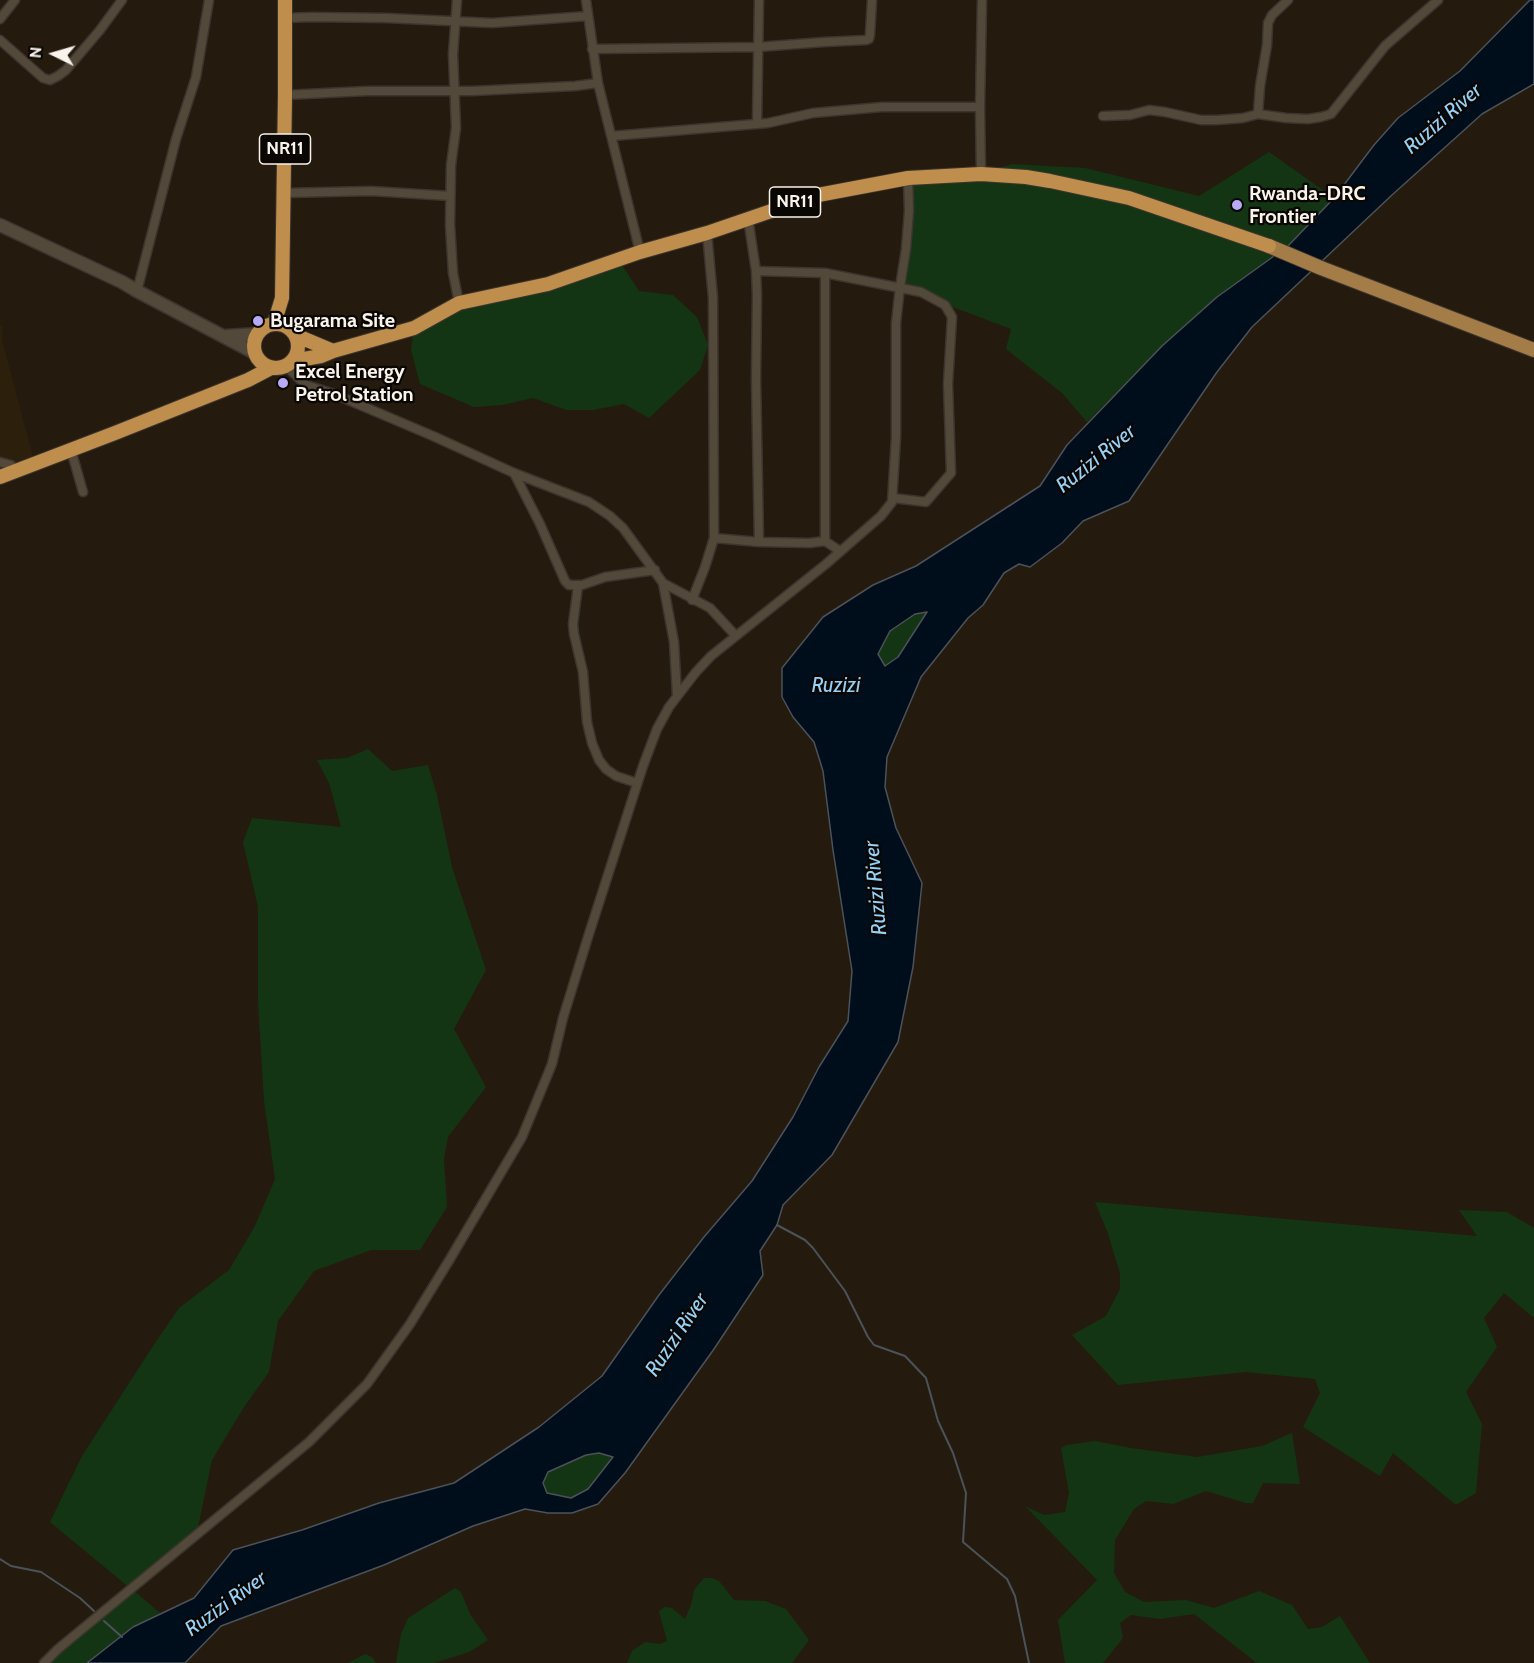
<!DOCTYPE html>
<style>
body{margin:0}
#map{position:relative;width:1534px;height:1663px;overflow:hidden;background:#241b0e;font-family:Cabin,sans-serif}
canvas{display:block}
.north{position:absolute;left:24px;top:24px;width:60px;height:60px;-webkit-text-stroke:4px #0a0703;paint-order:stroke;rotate:275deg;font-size:16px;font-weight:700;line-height:24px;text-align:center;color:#faf3eb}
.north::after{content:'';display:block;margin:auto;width:21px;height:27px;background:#faf3eb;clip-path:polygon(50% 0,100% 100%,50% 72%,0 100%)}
</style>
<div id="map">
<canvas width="1534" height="1663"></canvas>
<div class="north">N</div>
</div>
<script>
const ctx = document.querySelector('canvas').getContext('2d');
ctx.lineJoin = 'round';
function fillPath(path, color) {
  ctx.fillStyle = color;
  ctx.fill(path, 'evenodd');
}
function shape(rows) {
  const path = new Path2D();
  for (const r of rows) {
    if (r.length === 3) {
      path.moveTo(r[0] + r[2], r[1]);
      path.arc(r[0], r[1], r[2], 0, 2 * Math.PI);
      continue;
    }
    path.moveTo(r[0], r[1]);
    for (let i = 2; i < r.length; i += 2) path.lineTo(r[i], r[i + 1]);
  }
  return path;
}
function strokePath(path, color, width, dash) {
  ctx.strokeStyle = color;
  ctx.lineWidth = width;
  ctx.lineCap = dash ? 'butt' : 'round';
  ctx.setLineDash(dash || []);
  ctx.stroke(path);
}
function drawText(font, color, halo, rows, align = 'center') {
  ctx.font = font + ' Cabin,sans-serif';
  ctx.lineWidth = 4.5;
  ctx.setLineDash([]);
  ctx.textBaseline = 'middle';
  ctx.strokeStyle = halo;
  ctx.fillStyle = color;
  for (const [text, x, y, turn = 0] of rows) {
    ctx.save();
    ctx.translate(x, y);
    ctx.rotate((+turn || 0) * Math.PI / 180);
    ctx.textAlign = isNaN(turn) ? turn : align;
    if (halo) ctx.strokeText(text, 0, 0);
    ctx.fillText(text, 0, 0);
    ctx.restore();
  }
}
const built = shape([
 [0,325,3,326,2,340,35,464,16,471,0,462]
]);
const green = shape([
 [1269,152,1334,198,1288,246,1217,297,1162,346,1087,422,1062,393,1006,349,1011,329,900,287,908,178,981,174,1012,164,1085,168,1199,196],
 [618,259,639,291,673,295,697,317,708,345,700,370,649,418,624,404,593,410,566,410,533,398,502,405,474,407,420,384,411,350,414,328,459,303],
 [927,612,898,657,885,666,878,654,890,631,915,614],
 [368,749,392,771,428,765,437,795,452,867,486,970,454,1029,486,1087,448,1137,444,1159,447,1207,420,1250,371,1250,314,1271,278,1321,269,1372,244,1407,212,1460,196,1537,132,1589,160,1613,133,1627,87,1663,44,1663,131,1589,50,1522,82,1456,155,1343,179,1308,229,1270,255,1226,275,1179,264,1101,258,1001,258,907,243,842,252,818,341,827,329,783,317,760,347,758],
 [1095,1202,1477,1236,1459,1210,1507,1212,1534,1228,1534,1318,1504,1293,1484,1318,1497,1347,1466,1392,1482,1424,1476,1493,1456,1505,1393,1453,1380,1476,1303,1427,1320,1393,1315,1379,1246,1372,1118,1385,1072,1335,1106,1316,1120,1289,1120,1273,1107,1231],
 [1292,1433,1300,1484,1263,1483,1253,1503,1246,1503,1206,1491,1173,1504,1146,1501,1134,1509,1115,1540,1114,1573,1125,1592,1144,1602,1186,1600,1214,1608,1259,1591,1292,1605,1308,1629,1322,1627,1340,1616,1370,1663,1257,1663,1194,1614,1160,1619,1131,1615,1120,1623,1123,1638,1103,1663,1065,1663,1058,1620,1097,1580,1025,1506,1044,1515,1065,1512,1069,1493,1061,1448,1067,1445,1095,1441,1131,1448,1197,1457,1262,1446],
 [599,1453,613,1457,588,1489,571,1498,547,1493,543,1483,548,1472,586,1454],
 [704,1578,712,1578,719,1581,734,1600,765,1601,786,1609,809,1640,792,1663,627,1663,632,1651,645,1642,660,1644,667,1641,659,1611,665,1607,672,1608,685,1619,691,1605,694,1590],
 [455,1588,461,1592,470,1614,488,1640,469,1652,434,1663,396,1663,401,1634,408,1618],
 [365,1654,372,1657,376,1663,348,1663]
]);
const water = shape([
 [1530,0,1534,0,1534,84,1482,114,1392,195,1252,327,1217,372,1129,501,1083,521,1062,543,1030,567,1019,564,1004,573,983,605,968,618,921,677,887,757,885,787,896,828,922,883,913,967,898,1042,832,1155,783,1205,777,1225,760,1251,763,1275,714,1349,625,1473,598,1504,572,1513,548,1513,525,1509,473,1526,384,1565,221,1626,185,1663,87,1663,133,1627,194,1598,233,1550,302,1530,379,1503,454,1483,539,1427,602,1376,659,1295,704,1237,752,1181,793,1117,819,1067,848,1021,852,971,833,850,823,771,814,742,793,717,782,697,782,668,823,617,873,585,916,566,1040,486,1067,445,1162,346,1217,297,1288,246,1334,198,1374,145,1398,118,1460,71,1530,0],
 [927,612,898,657,885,666,878,654,890,631,915,614,927,612],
 [599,1453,613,1457,588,1489,571,1498,547,1493,543,1483,548,1472,586,1455,599,1453]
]);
const stream = shape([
 [777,1225,805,1240,813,1248,845,1291,868,1337,874,1345,905,1356,926,1378,938,1421,953,1453,966,1493,963,1542,1007,1579,1015,1596,1029,1663],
 [0,1559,11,1566,41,1572,80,1598,94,1611],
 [104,1621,122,1637]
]);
const minor = shape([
 [457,0,453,54,456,128,451,165,450,225,453,273,459,303],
 [586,0,598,83,640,252],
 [284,18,311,17,387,18,492,23,588,16],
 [0,19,15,0],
 [0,40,43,78,50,80,58,76,66,70,100,30,122,0],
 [592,49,758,47,824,42,866,40,869,39,870,34,872,0],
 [285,95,367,91,472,91,575,86,598,83],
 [1258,114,1286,118,1308,119,1321,117,1331,114,1385,46,1438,0],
 [1103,116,1130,115,1149,110,1165,112,1201,120,1217,120,1243,118,1258,114,1260,86,1267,45,1268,23,1272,15,1288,0],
 [757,124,759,0],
 [612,136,768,123,813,113,882,107,980,107],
 [981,174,980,107,982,0],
 [284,193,371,191,450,196],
 [748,218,756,271,757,295,756,378,759,542],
 [707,233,713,298,714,538],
 [756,271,825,273,921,292,945,305,952,317,948,384,951,473,926,502,893,498],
 [825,273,825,541],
 [137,291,176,139,196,77,209,0],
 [286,366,306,385,334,394,433,436,514,473,589,502,610,516,623,528,663,583,710,608,736,636],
 [71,450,83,492],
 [0,462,11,465,16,471],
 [514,473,540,524,565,581,569,585,582,585,605,577,655,570],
 [663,583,674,642,677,695],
 [578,586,573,624,574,634,583,672,587,722,592,743,599,760,606,769,616,776,637,783],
 [692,600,705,567,714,538,759,542,810,543,825,541,840,551],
 [44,1663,58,1649,309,1442,367,1384,410,1324,450,1259,522,1137,552,1064,563,1018,588,937,643,766,657,729,669,707,696,672,711,656,826,564,881,516,892,502,896,437,896,323,900,287,906,249,909,211,908,178]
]);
const secondary = shape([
 [0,225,122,282,137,291,255,353],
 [227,336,258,334]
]);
const primary = shape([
 [1269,246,1321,268,1534,350]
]);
const trunk = shape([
 [276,346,22],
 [274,324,282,298,285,95,285,0],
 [295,335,333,351],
 [293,361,321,356,333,351,414,328,459,303,548,284,640,252,707,233,818,195,908,178,981,174,1026,177,1050,181,1129,198,1269,246],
 [0,477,115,433,248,380,271,368]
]);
const markers = [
 [1237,205,6,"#b9aaf7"],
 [258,321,6,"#b9aaf7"],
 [283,383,6,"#b9aaf7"]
];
const shields = [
 [285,149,51],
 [795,202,51]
];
const shieldNames = [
 ["NR11",285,149],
 ["NR11",795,202]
];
const poiNames = [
 ["Rwanda-DRC",1249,194],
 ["Frontier",1249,217],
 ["Bugarama Site",270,321],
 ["Excel Energy",295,372],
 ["Petrol Station",295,395]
];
const waterNames = [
 ["Ruzizi River",1443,119,-41],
 ["Ruzizi River",1096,459,-39],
 ["Ruzizi",836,686],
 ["Ruzizi River",876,888,-95],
 ["Ruzizi River",677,1335,-56],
 ["Ruzizi River",226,1604,-36]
];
fillPath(built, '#2c1f0c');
fillPath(green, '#143514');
fillPath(water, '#000d1b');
strokePath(water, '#4b5259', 1.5);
strokePath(stream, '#4b5259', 2);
strokePath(minor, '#3c352f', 11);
strokePath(secondary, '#3c352f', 15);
strokePath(primary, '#3c352f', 16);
strokePath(trunk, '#3c352f', 16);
strokePath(minor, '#53493a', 8);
strokePath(secondary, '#53493a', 12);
strokePath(primary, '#a47c47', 14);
strokePath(trunk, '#bf8d4c', 14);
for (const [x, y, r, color] of markers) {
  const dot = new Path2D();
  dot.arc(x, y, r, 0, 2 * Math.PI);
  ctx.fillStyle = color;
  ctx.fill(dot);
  strokePath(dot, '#0a0703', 2);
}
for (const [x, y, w] of shields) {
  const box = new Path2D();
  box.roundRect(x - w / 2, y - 15, w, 30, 4.5);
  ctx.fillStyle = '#0a0703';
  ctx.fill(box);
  strokePath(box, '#faf3eb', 1.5);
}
drawText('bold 18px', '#faf3eb', null, shieldNames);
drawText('bold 20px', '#faf3eb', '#0a0703', poiNames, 'left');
drawText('italic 21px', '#97d0f7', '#0a0703', waterNames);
</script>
